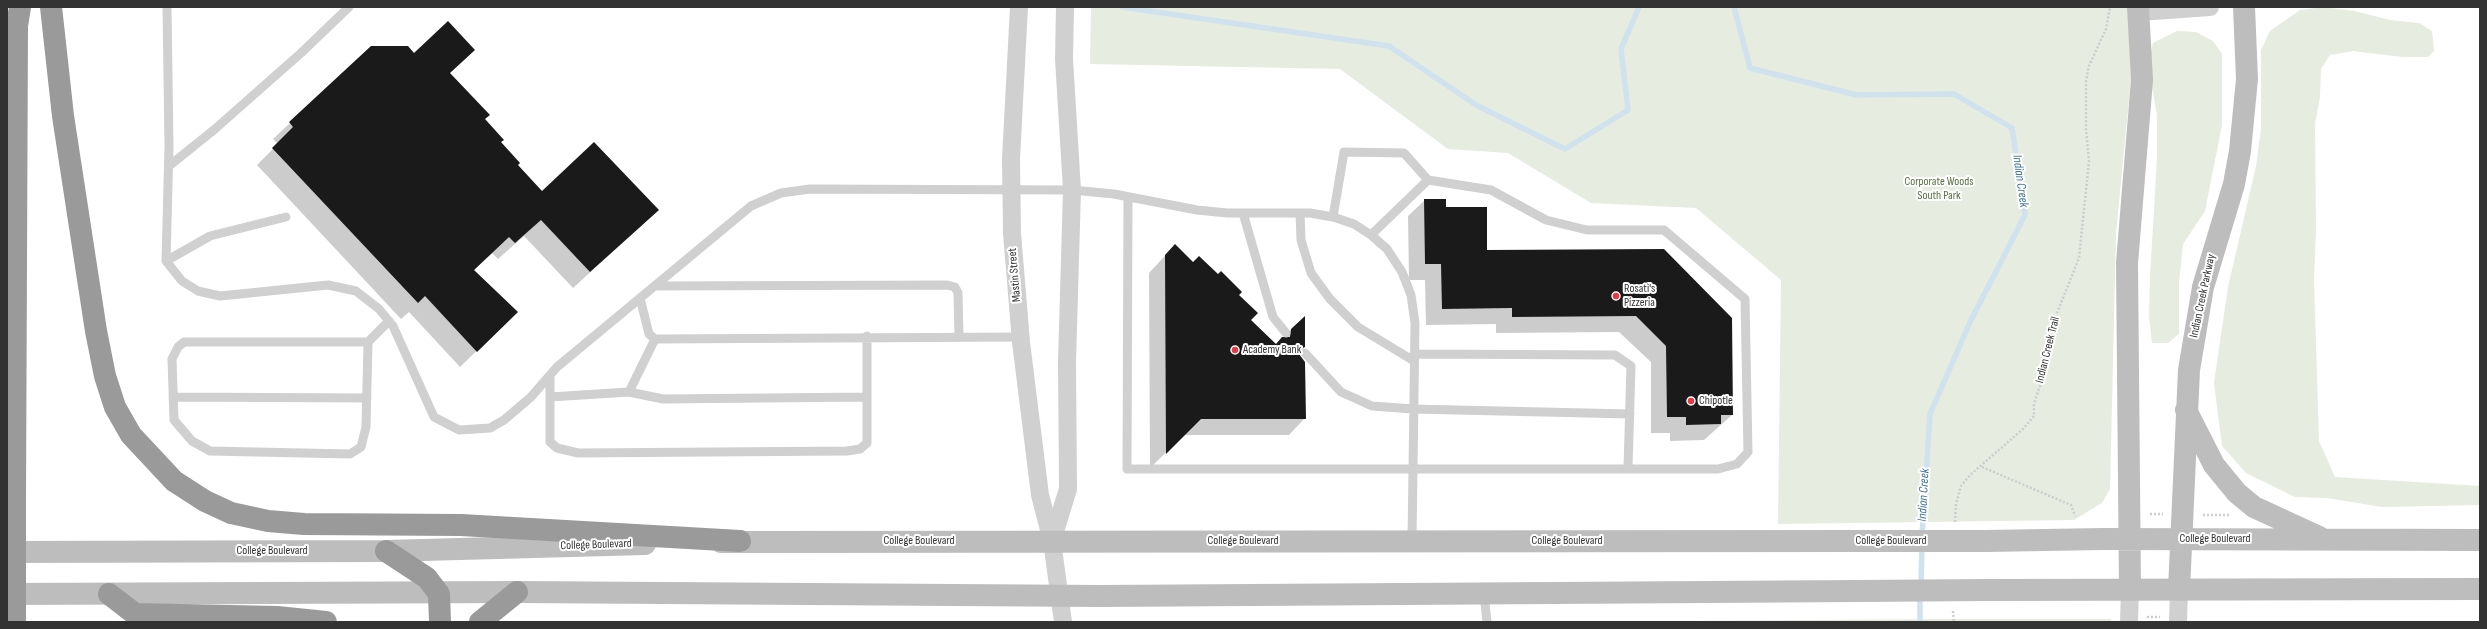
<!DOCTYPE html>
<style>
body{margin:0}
#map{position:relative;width:2487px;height:629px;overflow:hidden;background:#fff;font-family:"Sofia Sans Condensed",sans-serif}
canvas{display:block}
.frame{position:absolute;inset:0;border:8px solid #333;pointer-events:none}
</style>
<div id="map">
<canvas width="2487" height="629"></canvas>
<div class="frame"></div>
</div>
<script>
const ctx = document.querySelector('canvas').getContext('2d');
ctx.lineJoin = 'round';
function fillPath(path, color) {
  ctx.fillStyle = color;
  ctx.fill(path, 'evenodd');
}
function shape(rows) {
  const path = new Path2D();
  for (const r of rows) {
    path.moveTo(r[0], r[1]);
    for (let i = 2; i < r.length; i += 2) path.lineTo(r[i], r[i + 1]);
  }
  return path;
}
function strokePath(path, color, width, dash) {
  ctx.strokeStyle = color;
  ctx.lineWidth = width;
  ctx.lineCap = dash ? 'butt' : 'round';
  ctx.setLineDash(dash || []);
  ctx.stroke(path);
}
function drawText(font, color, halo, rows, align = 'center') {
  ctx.font = font + ' "Sofia Sans Condensed",sans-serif';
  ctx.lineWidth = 4;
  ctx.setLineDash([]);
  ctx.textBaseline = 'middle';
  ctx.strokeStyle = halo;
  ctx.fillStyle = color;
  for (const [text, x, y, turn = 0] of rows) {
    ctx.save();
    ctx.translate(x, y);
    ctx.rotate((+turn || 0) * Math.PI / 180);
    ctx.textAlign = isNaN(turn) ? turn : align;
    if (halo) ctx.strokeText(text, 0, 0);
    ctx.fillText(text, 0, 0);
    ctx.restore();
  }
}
const green = shape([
 [1091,7,2128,7,2131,79,2116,233,2110,489,2102,503,2074,520,1778,524,1781,280,1696,208,1591,203,1508,153,1448,149,1340,69,1090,64],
 [2323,7,2355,11,2390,20,2419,23,2432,31,2434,51,2428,57,2403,57,2353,51,2330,55,2321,69,2320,97,2315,124,2316,230,2314,281,2319,441,2335,477,2480,486,2480,505,2382,507,2327,498,2295,497,2246,473,2222,446,2214,383,2228,287,2256,166,2261,129,2261,50,2270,31,2300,10],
 [2177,31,2196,32,2213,41,2222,54,2222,125,2205,211,2183,244,2179,282,2179,334,2168,343,2152,343,2149,317,2150,277,2157,158,2157,116,2148,62,2153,43],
 [1930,619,2111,619,2112,622,1565,622]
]);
const shadow = shape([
 [371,47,414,54,449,74,517,165,542,192,641,226,573,288,524,236,498,259,492,253,473,271,500,328,460,367,409,312,401,319,257,165,278,144,273,139],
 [1425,200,1445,208,1486,251,1731,318,1732,415,1704,440,1670,441,1670,433,1651,433,1651,362,1619,332,1496,333,1496,324,1426,325,1425,280,1409,280,1408,216],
 [1175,245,1193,263,1238,295,1250,320,1276,345,1304,318,1304,347,1298,353,1305,418,1289,435,1184,435,1150,468,1149,273]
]);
const stream = shape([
 [1122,7,1389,46,1476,105,1565,149,1628,110,1621,49,1639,7],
 [1734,7,1750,68,1857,95,1954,94,2012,128,2025,215,1971,320,1930,414,1922,536],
 [1921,586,1922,544],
 [1920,622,1920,594]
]);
const building = shape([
 [448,21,475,50,450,73,490,115,485,119,504,140,501,142,520,163,518,165,542,191,594,142,659,210,590,272,541,220,515,243,509,237,474,270,518,312,477,352,425,296,418,303,272,148,293,127,289,122,371,46,408,46,414,53],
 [1424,199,1446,199,1446,207,1487,207,1487,250,1664,249,1732,318,1733,415,1721,415,1721,424,1686,425,1686,417,1667,417,1666,346,1636,316,1512,317,1512,308,1442,309,1441,264,1425,264],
 [1175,244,1193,262,1199,256,1218,274,1221,271,1242,292,1239,295,1258,313,1251,320,1276,344,1282,337,1290,337,1291,329,1305,316,1305,347,1301,349,1299,354,1305,362,1306,419,1201,419,1166,454,1165,255]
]);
const path = shape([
 [1982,467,2071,505,2075,516],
 [2150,514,2163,514],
 [2203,515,2230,515],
 [1955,522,1956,504,1961,486,1970,475,2023,429,2034,416,2034,404,2046,367,2053,323,2079,258,2089,161,2086,129,2086,80,2089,66,2106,29,2110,7],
 [1953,611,1954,622],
 [2147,617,2160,617]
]);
const lane = shape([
 [167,7,169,146,166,261,182,281,198,291,220,296,328,285,356,291,379,309,393,326,434,417,459,430,490,428,504,420,531,397,557,367,751,206,781,193,810,189,1072,190,1114,194,1197,210,1227,213,1310,213,1333,217,1354,224,1371,235,1387,249,1402,272,1411,295,1415,323,1412,541],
 [169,166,215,129,301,53,349,7],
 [1128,197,1127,469,1718,469,1737,464,1748,452,1745,299,1664,230,1587,230,1546,220,1491,190,1428,180,1371,235],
 [1243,213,1273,317,1286,333],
 [1300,213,1301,240,1311,273,1330,299,1358,327,1414,361],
 [1333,217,1344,152,1404,153,1428,180],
 [166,261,210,236,286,217],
 [655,286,947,285,955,287,958,293,959,336],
 [640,298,649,334,655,339,1021,337],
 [368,342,366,427,361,447,350,454,210,451,192,441,174,420,172,359,178,347,184,342,368,342,389,321],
 [1305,353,1341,392,1372,406,1413,409,1630,414],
 [1414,354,1615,355,1631,366,1628,468],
 [550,376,550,442,557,448,578,453,847,451,860,449,867,443,867,336],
 [629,392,655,339],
 [173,397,367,398],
 [550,397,629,392,663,399,867,397],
 [1484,594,1487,622]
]);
const street = shape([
 [1019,7,1011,159,1012,233,1021,342,1040,495,1052,541,1063,622],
 [2139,12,2210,7],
 [1052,541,1068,489,1067,362,1072,190,1064,59,1065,7],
 [2129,622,2130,590],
 [2178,622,2179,590]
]);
const secondary = shape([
 [2186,410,2214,465,2237,493,2254,507,2319,537],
 [1986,541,2103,539,2480,540],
 [721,542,1862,541],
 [7,552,386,551,645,544],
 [1987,590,2480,589],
 [2130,590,2127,263,2142,80,2138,7],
 [2179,590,2189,370,2203,287,2234,184,2240,151,2247,79,2244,7],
 [7,594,517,592,1100,596,1857,591]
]);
const highway = shape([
 [51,7,63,116,96,331,105,376,115,407,131,435,174,481,205,501,231,513,268,521,304,524,461,525,740,541],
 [15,498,17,26,20,7],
 [386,551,427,578,439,594,440,622],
 [109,594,135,614,277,617,326,622],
 [480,622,517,592]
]);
const secondaryBridge = shape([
 [1862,541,1986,541],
 [1857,591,1987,590]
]);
const highwayBridge = shape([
 [15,498,15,622]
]);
const markers = [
 [1616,296,4,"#e63946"],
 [1235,350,4,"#e63946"],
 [1691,401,4,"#e63946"]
];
const parkNames = [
 ["Corporate Woods",1939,182],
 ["South Park",1939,196]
];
const streetNames = [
 ["Mastin Street",1015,275,-95],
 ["Indian Creek Parkway",2203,296,-78],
 ["Indian Creek Trail",2048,350,-76],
 ["College Boulevard",2215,539],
 ["College Boulevard",919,541],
 ["College Boulevard",1243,541],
 ["College Boulevard",1567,541],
 ["College Boulevard",1891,541],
 ["College Boulevard",596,545,-2],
 ["College Boulevard",272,551]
];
const poiNames = [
 ["Rosati's",1624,289],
 ["Pizzeria",1624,303],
 ["Academy Bank",1243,350],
 ["Chipotle",1699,401]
];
const waterNames = [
 ["Indian Creek",2020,181,82],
 ["Indian Creek",1924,495,-87]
];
fillPath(green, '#e6ecdf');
fillPath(shadow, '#0003');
strokePath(stream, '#cfe2ee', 5.5);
fillPath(building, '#1a1a1a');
strokePath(path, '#cdcdcd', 2.5, [2, 2]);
strokePath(lane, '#d0d0d0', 9);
strokePath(street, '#d0d0d0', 18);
strokePath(secondary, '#bdbdbd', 22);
strokePath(highway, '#9a9a9a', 22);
strokePath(secondaryBridge, '#bdbdbd', 22);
strokePath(highwayBridge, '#9a9a9a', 22);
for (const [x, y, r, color] of markers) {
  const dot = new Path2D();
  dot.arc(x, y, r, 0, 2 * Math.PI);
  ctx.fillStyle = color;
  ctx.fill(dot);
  strokePath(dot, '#fff', 1.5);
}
drawText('12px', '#56703f', '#fff', parkNames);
drawText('12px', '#333', '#fff', streetNames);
drawText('12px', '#333', '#fff', poiNames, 'left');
drawText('italic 13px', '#3f7597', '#fff', waterNames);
</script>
